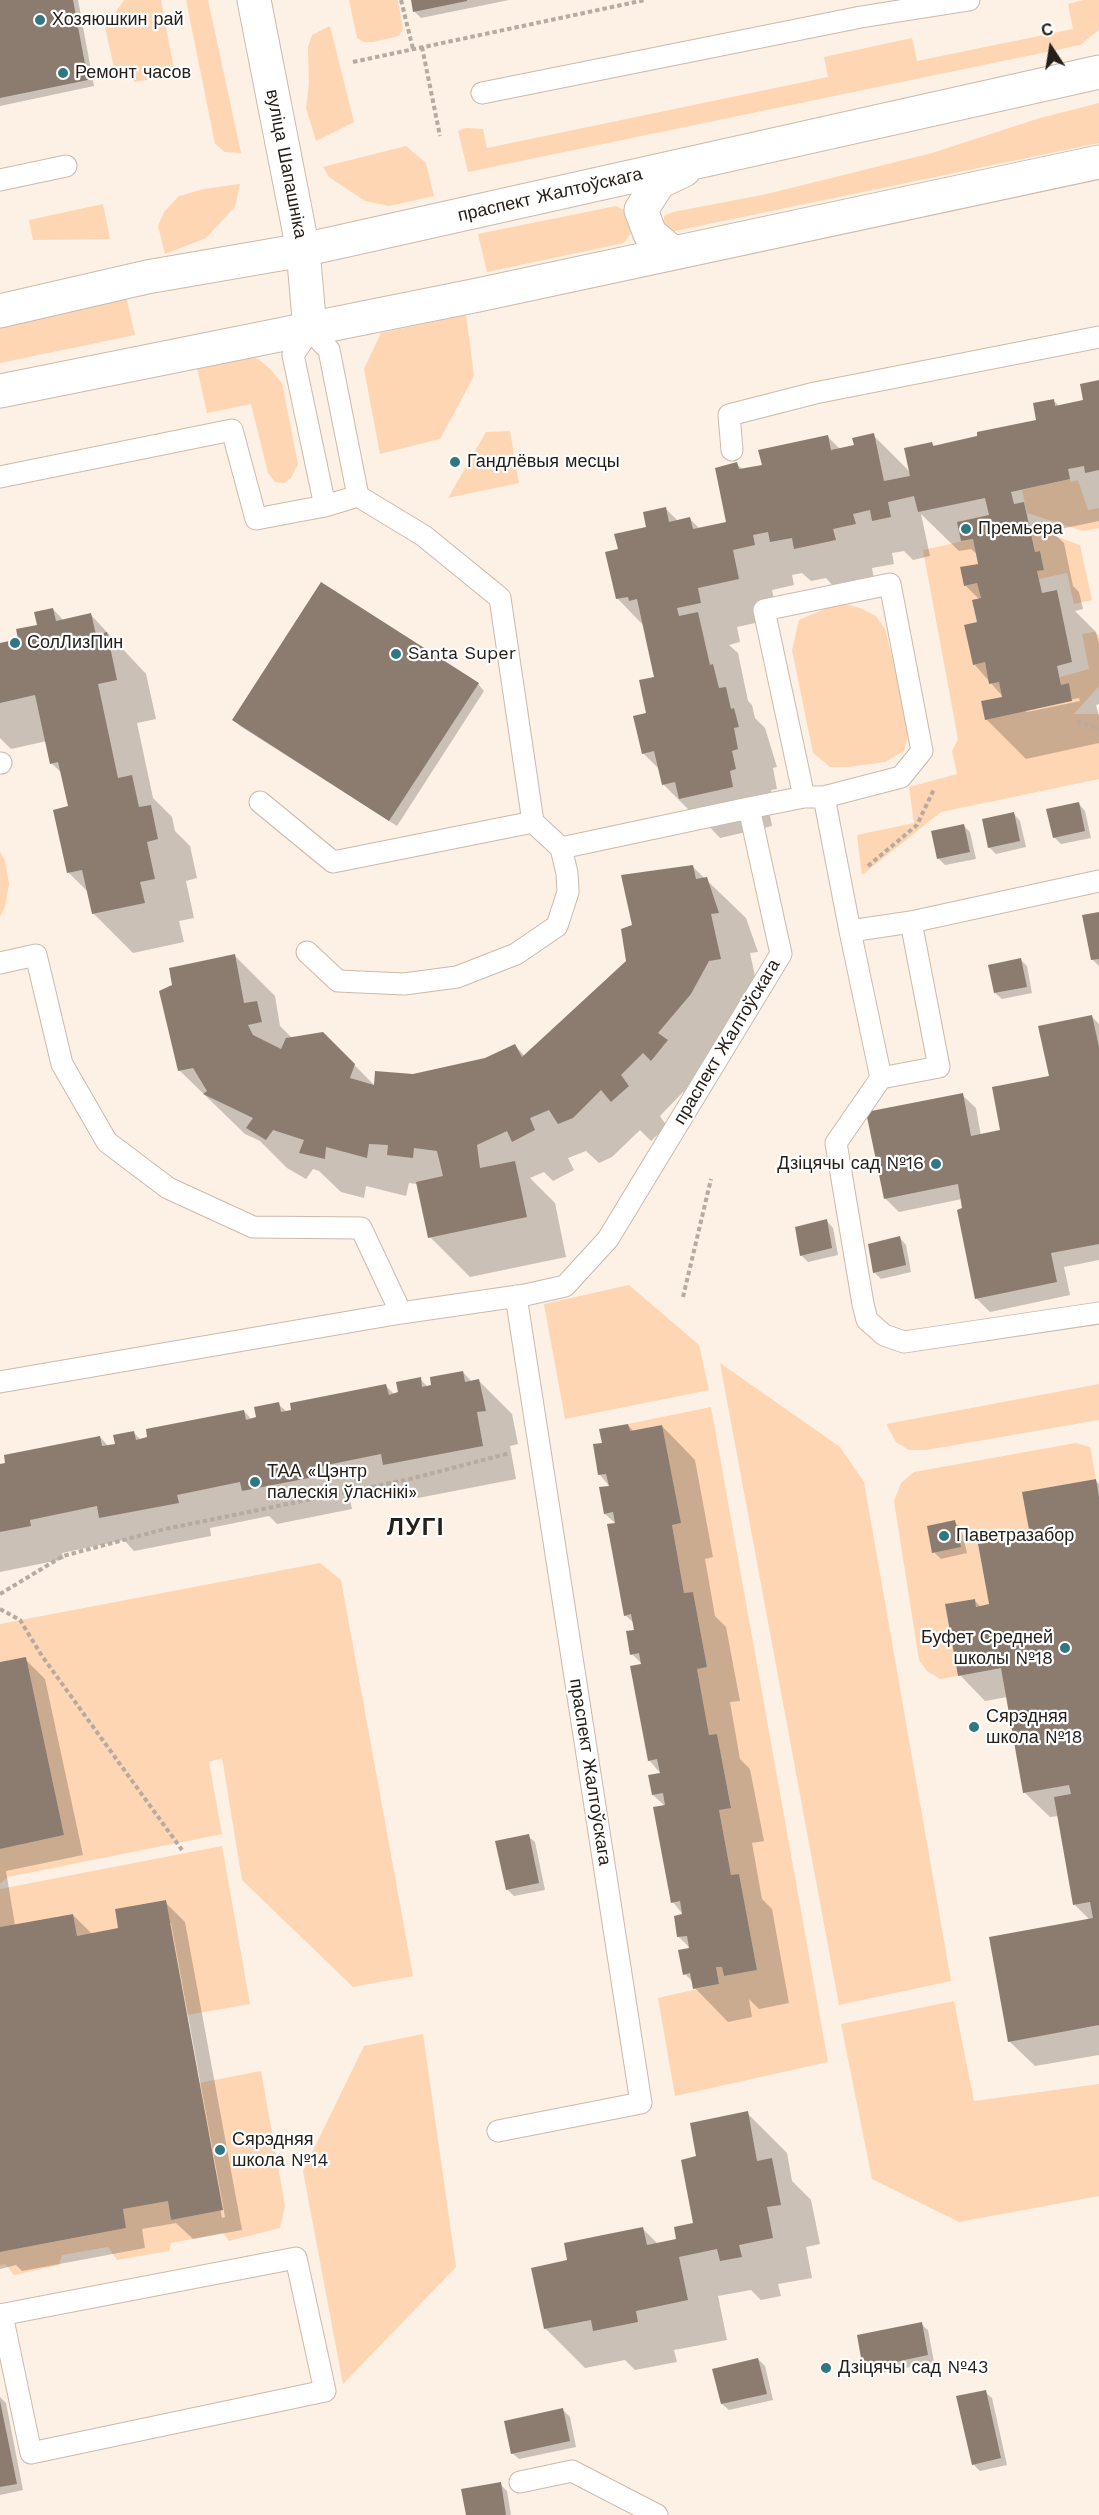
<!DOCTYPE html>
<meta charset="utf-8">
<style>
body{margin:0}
#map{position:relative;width:1099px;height:2515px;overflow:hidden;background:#fdf0e4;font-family:"Work Sans",sans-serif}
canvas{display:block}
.north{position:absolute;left:1021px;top:18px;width:60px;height:60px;-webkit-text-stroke:4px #fff;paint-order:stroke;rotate:348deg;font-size:16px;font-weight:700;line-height:24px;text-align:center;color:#26201b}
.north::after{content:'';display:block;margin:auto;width:21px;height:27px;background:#26201b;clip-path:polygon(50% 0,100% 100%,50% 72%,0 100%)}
</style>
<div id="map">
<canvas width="1099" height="2515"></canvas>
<div class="north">С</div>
</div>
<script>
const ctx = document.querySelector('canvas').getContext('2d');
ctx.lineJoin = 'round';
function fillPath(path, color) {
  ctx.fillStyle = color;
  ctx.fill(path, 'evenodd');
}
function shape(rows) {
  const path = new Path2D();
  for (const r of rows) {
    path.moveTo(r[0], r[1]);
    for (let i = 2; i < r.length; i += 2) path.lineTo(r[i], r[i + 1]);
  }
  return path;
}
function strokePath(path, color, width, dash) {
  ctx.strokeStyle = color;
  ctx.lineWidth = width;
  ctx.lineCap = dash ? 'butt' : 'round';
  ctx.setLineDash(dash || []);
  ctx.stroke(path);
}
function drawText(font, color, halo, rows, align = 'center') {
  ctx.font = font + ' "Work Sans",sans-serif';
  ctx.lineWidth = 4.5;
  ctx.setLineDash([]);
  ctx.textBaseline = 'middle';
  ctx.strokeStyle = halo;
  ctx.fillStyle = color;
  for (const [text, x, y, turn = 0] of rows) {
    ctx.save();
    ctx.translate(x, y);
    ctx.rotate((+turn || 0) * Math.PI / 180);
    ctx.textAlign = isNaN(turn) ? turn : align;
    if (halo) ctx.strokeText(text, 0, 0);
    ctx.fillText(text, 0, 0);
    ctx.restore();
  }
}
const green = shape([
 [124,0,161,0,175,75,135,82,114,67,105,28],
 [186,0,208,0,241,153,225,152,215,144],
 [349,0,398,0,403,29,399,36,373,42,364,42,357,38],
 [1083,0,1099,0,1099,30,1080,45,468,172,458,131,466,128,483,129,487,148,828,77,824,57,912,38,917,61,1073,29,1068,4],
 [330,26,354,122,316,141,306,108,309,83,308,47,312,35],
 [1099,103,1099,143,670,232,664,224,664,216,673,212,767,194,932,153,1040,118],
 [406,146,426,163,434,196,389,206,365,201,329,177,323,167],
 [240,184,235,207,206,238,165,254,158,226,164,212,179,196,204,189],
 [103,204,110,239,33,240,29,220],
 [616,206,626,211,630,220,631,233,624,243,487,272,478,234],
 [125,292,135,335,0,363,0,319],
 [466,315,474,376,440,439,380,454,364,369,381,333],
 [242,355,258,359,269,368,282,383,298,464,291,478,284,483,275,482,268,473,251,404,207,413,195,359],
 [510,431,519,483,448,498,486,432],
 [1070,479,1071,482,1078,480,1088,510,1099,508,1099,528,1083,531,1027,513,1022,490],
 [1030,527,1080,545,1092,600,1074,604,1067,573,1039,579,1037,571,1044,569,1040,551,1035,552],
 [973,539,978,564,960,568,964,586,977,583,981,598,977,622,964,626,973,665,985,662,989,684,999,682,1002,697,981,701,985,719,1072,701,1069,683,1061,685,1060,677,1089,669,1082,634,1094,632,1099,635,1099,686,1074,714,1099,714,1099,779,941,812,862,875,857,835,914,823,909,787,957,774,952,751,958,739,923,550],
 [845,604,860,608,876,616,885,629,910,728,904,751,885,762,848,767,830,767,813,753,792,650,799,620,832,606],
 [0,851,5,861,9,884,5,907,0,917],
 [629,1285,699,1345,709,1390,565,1419,544,1304],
 [720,1363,840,1447,864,1482,951,1981,839,2005],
 [1099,1384,1099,1420,926,1450,909,1450,896,1442,886,1424],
 [711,1407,828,2062,675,2096,658,1998,719,1984,716,1967,722,1967,724,1976,757,1970,739,1874,731,1875,719,1810,731,1807,717,1734,709,1735,697,1669,707,1667,693,1592,684,1593,672,1525,680,1523,662,1425,630,1431,628,1424],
 [1076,1443,1090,1447,1096,1479,1023,1492,1030,1535,978,1544,989,1604,976,1607,975,1599,945,1604,958,1676,940,1679,927,1671,919,1660,894,1501,901,1483,914,1472],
 [320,1563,341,1580,413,1976,353,1987,242,1880,222,1758,209,1762,222,1834,8,1877,0,1884,0,1849,64,1835,26,1658,0,1662,0,1624],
 [222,1846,250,2004,187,2015,165,1900,115,1909,118,1928,77,1936,73,1914,0,1927,0,1889],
 [954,2001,974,2101,1099,2084,1099,2196,959,2222,872,2179,841,2024],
 [423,2034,456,2267,343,2384,303,2171,364,2046],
 [261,2071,285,2206,280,2228,229,2241,223,2233,171,2243,169,2251,117,2260,108,2247,62,2255,59,2265,14,2275,5,2264,0,2265,0,2250,1,2252,126,2228,123,2209,168,2201,171,2220,222,2210,199,2083]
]);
const shadow = shape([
 [0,0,78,0,94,86,0,106],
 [412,0,509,0,421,18,414,11],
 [1099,381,1099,521,1051,531,1064,543,1073,586,1079,592,1083,609,1075,611,1096,632,1099,644,1099,704,1096,705,1099,716,1099,743,1026,759,986,719,1004,698,974,664,980,600,965,585,980,565,978,555,971,549,959,551,921,514,930,556,913,560,904,551,892,553,894,564,872,568,874,579,835,588,826,578,811,581,802,573,792,575,794,585,772,590,778,618,737,627,740,642,729,645,738,653,748,701,752,705,755,718,765,728,777,767,773,768,777,789,771,790,774,809,769,810,772,826,720,838,706,823,703,824,663,784,660,770,643,753,648,714,656,678,644,626,617,598,620,550,648,528,666,509,678,521,690,519,700,529,728,523,737,464,743,470,763,466,827,436,840,449,855,446,873,435,911,473,932,443,935,447,1038,421,1053,400,1059,406,1085,401],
 [1079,698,1080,701,1027,712,1024,710],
 [53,609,64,621,91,615,146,674,156,719,137,723,153,798,172,817,175,831,190,846,197,878,186,881,194,918,179,921,184,942,133,953,93,913,88,892,68,872,70,808,63,774,51,763,47,741,11,749,0,738,0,644,20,640,39,626],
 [478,684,484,691,397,826,240,726,233,719],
 [1079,804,1085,811,1091,838,1061,844,1054,837],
 [1014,814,1020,821,1026,847,996,854,989,847],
 [963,825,970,832,976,859,945,865,939,859],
 [692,866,746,918,758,952,750,953,760,999,692,1099,683,1092,660,1116,667,1126,651,1141,640,1130,612,1157,599,1163,586,1151,568,1158,574,1170,553,1181,544,1172,530,1178,555,1203,566,1257,470,1277,430,1237,417,1184,409,1183,406,1196,366,1186,364,1198,341,1192,319,1171,313,1169,306,1179,287,1168,260,1141,245,1134,180,1071,235,956,275,996,280,1026,292,1038,323,1033,375,1086,486,1060,515,1046,525,1056,628,961,634,926],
 [1099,913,1099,966,1092,959],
 [1020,959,1027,966,1032,993,1002,999,995,993],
 [1092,1017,1099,1024,1099,1260,1064,1267,1070,1295,990,1312,976,1298,962,1199,899,1212,885,1198,962,1095,976,1108,981,1136,1002,1131,1050,1077],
 [827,1221,833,1228,838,1255,808,1262,801,1255],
 [900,1238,906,1245,911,1272,881,1279,874,1272],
 [463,1372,472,1382,479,1381,512,1414,518,1444,510,1446,516,1479,418,1498,409,1489,350,1500,352,1509,277,1524,269,1516,210,1528,211,1536,134,1551,124,1540,62,1553,64,1559,0,1572,0,1465,100,1437,109,1447,117,1445,133,1432,141,1440,244,1411,252,1420,278,1404,287,1412,386,1386,395,1395,420,1379,428,1387],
 [628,1425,634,1432,662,1426,695,1460,713,1557,705,1559,715,1616,726,1627,740,1701,730,1702,740,1759,750,1769,764,1841,752,1843,762,1899,772,1909,789,2003,759,2009,749,1999,752,2017,728,2022,695,1988,694,1983,685,1974,692,1950,679,1937,684,1916,673,1902,666,1807,653,1795,661,1774,649,1760,643,1665,632,1654,636,1631,635,1624,625,1615,616,1524,605,1514,610,1487,600,1475,604,1444],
 [1095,1480,1099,1484,1099,2055,1035,2066,1009,2041,1090,1920,1075,1905,1059,1816,1050,1817,1024,1792,1007,1697,985,1701,960,1675,975,1601,981,1607,990,1605,1032,1536],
 [954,1522,961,1528,967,1553,941,1559,934,1552],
 [25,1659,45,1679,83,1855,6,1871,15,1925,73,1915,92,1934,120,1929,165,1902,185,1922,242,2230,193,2239,176,2223,142,2229,145,2248,22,2271,16,2265,0,2269,0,1664],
 [168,1923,171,1923,225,2217,222,2218],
 [528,1836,535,1842,545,1890,514,1896,507,1889],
 [747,2113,787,2153,792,2181,811,2200,820,2244,806,2247,812,2278,778,2284,781,2296,761,2300,751,2290,718,2296,727,2340,674,2350,677,2362,635,2370,625,2360,585,2368,545,2328,569,2261,643,2229,658,2244,678,2240,695,2224,698,2158],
 [921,2324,928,2330,934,2362,872,2375,865,2368],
 [758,2359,765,2366,773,2400,729,2410,722,2404],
 [985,2392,992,2398,1007,2465,980,2471,973,2464],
 [0,2397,6,2403,23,2490,0,2495],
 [563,2410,570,2417,576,2447,519,2459,512,2453],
 [500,2484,507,2491,511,2515,467,2515]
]);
const building = shape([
 [0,0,73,0,88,80,0,98],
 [411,0,467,0,467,1,413,12],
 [1099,380,1099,470,1085,473,1084,466,1068,469,1070,479,1011,492,1014,504,1024,502,1035,552,1040,551,1044,570,1037,571,1042,593,1057,590,1072,662,1057,666,1061,685,1069,683,1072,701,985,720,981,701,1002,697,999,682,989,684,985,662,973,665,964,625,977,622,972,600,981,598,977,583,964,586,960,567,978,564,973,539,961,541,957,522,989,515,985,498,918,512,914,496,888,502,891,517,872,521,870,510,853,514,856,524,833,529,836,540,794,549,792,538,770,542,768,532,753,535,755,545,733,550,739,579,698,588,701,603,677,608,679,616,698,612,710,665,713,664,719,688,726,687,731,709,734,708,739,727,734,728,738,749,732,751,736,769,730,771,733,787,679,799,675,782,662,785,654,751,642,754,633,716,646,713,639,680,654,677,637,599,629,601,628,597,616,599,605,552,618,549,614,534,646,527,643,512,666,507,669,522,690,517,693,529,726,522,715,468,737,462,739,469,762,465,758,450,828,435,831,450,854,445,852,438,874,433,884,481,910,476,904,448,932,442,933,446,977,436,977,432,1036,420,1033,403,1054,399,1055,406,1083,400,1080,384],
 [321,582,479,683,389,821,232,720],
 [53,608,56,621,91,613,96,635,107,632,117,680,98,684,118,778,132,775,139,807,151,805,158,839,147,842,155,879,140,882,145,903,92,914,82,870,67,873,53,810,68,806,58,762,50,764,35,695,0,703,0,643,18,639,16,629,37,625,34,612],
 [1079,802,1085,831,1053,838,1046,809],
 [1014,812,1020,841,988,848,982,819],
 [964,824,970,852,937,859,931,831],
 [693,865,696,879,707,877,719,913,711,914,721,959,709,961,691,994,658,1033,668,1040,651,1061,643,1053,621,1075,629,1086,611,1102,601,1090,573,1118,558,1124,549,1110,530,1118,535,1130,512,1142,507,1131,477,1145,480,1168,515,1161,527,1217,428,1238,416,1182,443,1176,437,1151,414,1148,413,1158,387,1155,388,1145,369,1144,367,1158,326,1147,325,1159,299,1153,304,1140,273,1130,266,1140,246,1128,253,1118,203,1094,207,1091,193,1068,178,1071,159,991,172,985,169,968,235,954,244,1003,257,1001,262,1022,248,1025,253,1035,281,1049,286,1038,323,1032,355,1064,350,1078,374,1085,375,1071,413,1074,485,1058,515,1044,522,1057,626,961,621,929,632,925,621,875],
 [1099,912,1099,959,1091,960,1082,915],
 [1021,958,1027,987,994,993,988,965],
 [1092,1015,1099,1047,1099,1244,1051,1253,1057,1282,975,1299,957,1210,962,1208,958,1184,884,1199,866,1112,963,1093,971,1136,1000,1130,992,1087,1049,1076,1038,1026],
 [827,1219,832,1248,800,1256,795,1227],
 [900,1236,906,1265,873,1273,868,1244],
 [463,1371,465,1382,479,1379,486,1411,477,1412,483,1446,383,1465,381,1454,317,1467,319,1476,242,1491,240,1482,177,1495,179,1503,99,1518,97,1506,30,1520,31,1526,0,1532,0,1464,5,1463,4,1455,100,1436,102,1446,115,1444,113,1435,134,1431,136,1440,147,1437,146,1429,244,1410,246,1420,256,1417,254,1407,279,1402,281,1412,291,1410,290,1403,386,1384,389,1395,398,1392,396,1382,421,1377,422,1387,431,1385,430,1377],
 [628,1424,630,1431,662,1425,681,1523,672,1525,684,1593,693,1592,707,1667,697,1669,709,1735,717,1734,731,1808,719,1810,731,1875,739,1874,757,1970,724,1976,722,1967,716,1967,719,1984,693,1989,690,1973,683,1975,678,1950,689,1948,687,1936,677,1937,674,1916,682,1914,680,1901,671,1903,653,1807,665,1805,663,1793,652,1795,648,1775,660,1773,657,1759,648,1761,630,1666,641,1664,639,1653,630,1655,626,1631,634,1630,631,1614,624,1616,607,1524,615,1523,613,1512,604,1514,599,1487,609,1486,606,1474,598,1475,593,1444,602,1443,599,1429],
 [1096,1479,1099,1497,1099,2025,1008,2042,989,1937,1093,1918,1090,1902,1073,1905,1054,1797,1071,1794,1069,1785,1023,1793,1001,1668,958,1676,945,1604,975,1599,976,1607,989,1604,978,1544,1030,1535,1022,1492],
 [955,1520,961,1547,932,1553,927,1526],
 [26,1657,64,1835,0,1849,0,1662],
 [529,1834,539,1883,506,1890,495,1841],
 [166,1900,223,2210,171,2220,168,2201,123,2209,126,2228,0,2252,0,1927,73,1914,77,1936,118,1928,115,1909],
 [748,2111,757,2161,772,2158,781,2205,767,2207,773,2238,739,2245,742,2257,720,2261,717,2249,679,2257,688,2300,636,2311,638,2322,593,2331,591,2320,544,2329,531,2268,567,2260,564,2243,603,2235,643,2227,647,2245,676,2239,674,2227,693,2223,681,2160,696,2156,690,2123],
 [922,2322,928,2355,863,2369,857,2335],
 [758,2358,767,2394,721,2404,712,2369],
 [986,2390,1001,2458,972,2465,956,2396],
 [0,2401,17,2484,0,2487],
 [563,2408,570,2441,511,2454,504,2421],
 [501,2482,506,2515,466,2515,461,2489]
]);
const path = shape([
 [401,0,413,49],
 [422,47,440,136],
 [353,62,645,0],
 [1077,721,1099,729],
 [868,866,917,825,934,789],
 [683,1297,711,1179],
 [0,1594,63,1556,165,1529,410,1479,510,1453],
 [0,1609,20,1620,42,1656,182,1850]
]);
const lane = shape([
 [482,93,861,17,969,0],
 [0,180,66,166],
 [732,450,729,415,815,393,1099,337],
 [0,477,232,430,256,519,325,506,358,496,424,536,500,598,533,822,561,848,749,808,804,797,824,797,901,777,922,751,890,584,764,610,804,797],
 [325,506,293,355,310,330,329,350,358,496],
 [0,763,1,763],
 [824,797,850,931,911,922,1099,881],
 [260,802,333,862,533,822],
 [911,922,939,1067,881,1078,836,1143,863,1304,867,1320,884,1335,904,1342,1099,1313],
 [850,931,881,1078],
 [307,952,338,981,404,984,457,977,516,954,557,926,568,892,567,873,561,848],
 [0,963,36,955,62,1064,107,1142,168,1188,253,1227,361,1228,401,1313,525,1295,565,1286,608,1239,781,954,749,808],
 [0,1382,401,1313],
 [498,2131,641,2103,516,1296],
 [0,2315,296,2258,325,2391,31,2453,2,2315],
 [520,2482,572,2471,657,2515]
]);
const secondary = shape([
 [254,0,303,250,310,330]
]);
const primary = shape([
 [673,253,650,234,641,210,659,182,684,170],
 [0,311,147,277,303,250,1099,72],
 [0,391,478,295,1099,162]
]);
const markers = [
 [40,20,6,"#307683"],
 [63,73,6,"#307683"],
 [455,462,6,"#307683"],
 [966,529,6,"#307683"],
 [15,643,6,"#307683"],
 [396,654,6,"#307683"],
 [936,1164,6,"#307683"],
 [255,1482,6,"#307683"],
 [944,1536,6,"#307683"],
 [1065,1648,6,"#307683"],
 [974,1727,6,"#307683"],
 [220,2150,6,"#307683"],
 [826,2368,6,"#307683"]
];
const poiNames = [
 ["Хозяюшкин рай",52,20],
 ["Ремонт часов",75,73],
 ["Гандлёвыя месцы",467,462],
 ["Премьера",978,529],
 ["СолЛизПин",27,643],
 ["Santa Super",408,654],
 ["Дзіцячы сад №16",924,1164,"right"],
 ["ТАА «Цэнтр",267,1472],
 ["палескія ўласнікі»",267,1493],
 ["Паветразабор",956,1536],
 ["Буфет Средней",1053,1638,"right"],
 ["школы №18",1053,1659,"right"],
 ["Сярэдняя",986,1717],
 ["школа №18",986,1738],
 ["Сярэдняя",232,2140],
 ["школа №14",232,2161],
 ["Дзіцячы сад №43",838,2368]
];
const streetNames = [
 ["вуліца Шапашніка",286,164,79],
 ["праспект Жалтоўскага",550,195,-13],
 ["праспект Жалтоўскага",727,1042,-59],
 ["праспект Жалтоўскага",590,1772,81]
];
const districtNames = [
 ["ЛУГІ",416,1528]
];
fillPath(green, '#fed6b3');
fillPath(shadow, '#0003');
fillPath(building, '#8c7c70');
strokePath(lane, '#cabaac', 23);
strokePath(secondary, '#cabaac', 35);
strokePath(primary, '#cabaac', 35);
strokePath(path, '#b5aba1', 4, [4.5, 3]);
strokePath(lane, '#fff', 21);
strokePath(secondary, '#fff', 33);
strokePath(primary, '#fff', 33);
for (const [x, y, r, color] of markers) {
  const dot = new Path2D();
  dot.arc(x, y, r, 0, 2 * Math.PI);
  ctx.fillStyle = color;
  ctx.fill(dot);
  strokePath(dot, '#fff', 2);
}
drawText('18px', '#26201b', '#fff', poiNames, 'left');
drawText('18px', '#26201b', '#fff', streetNames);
ctx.letterSpacing = '1.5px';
drawText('bold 24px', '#26201b', '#fff', districtNames);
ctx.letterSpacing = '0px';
</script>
